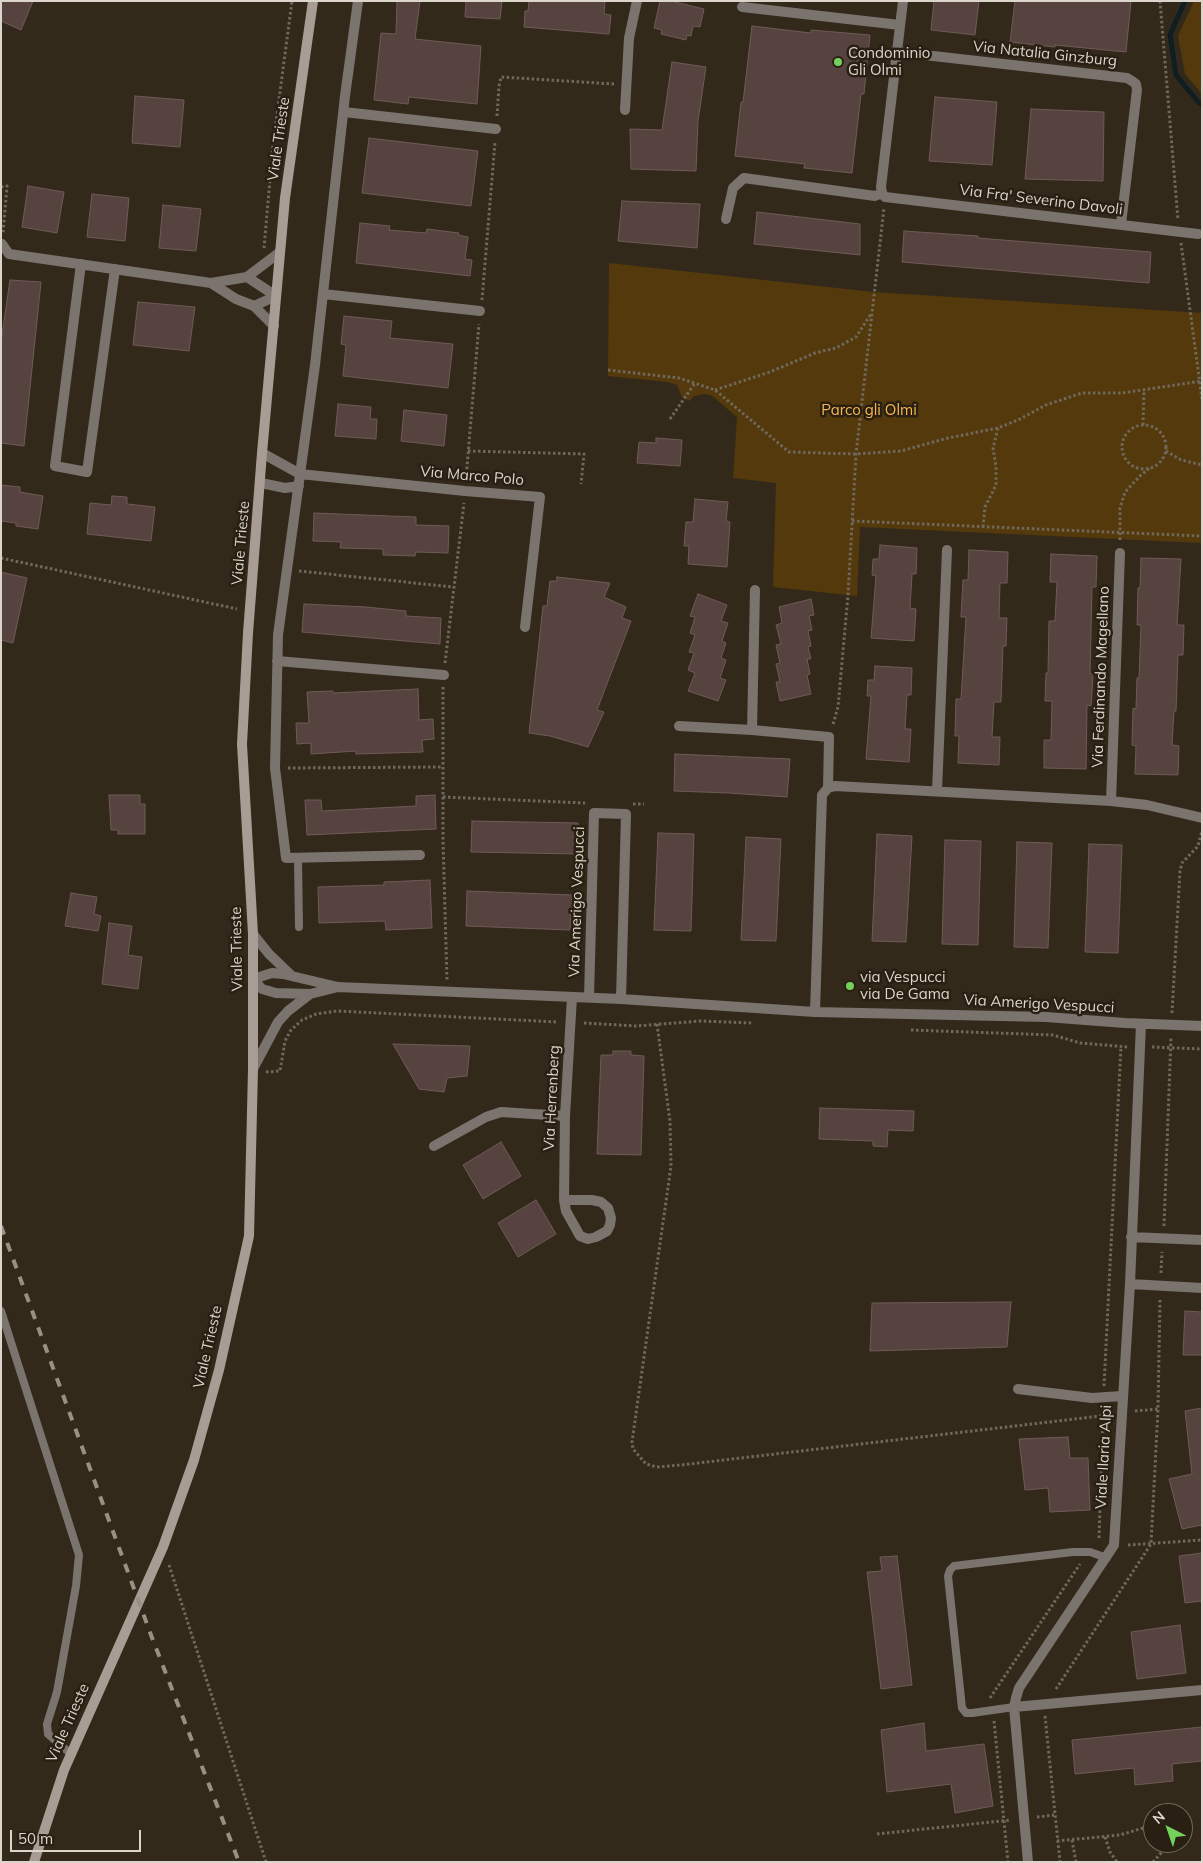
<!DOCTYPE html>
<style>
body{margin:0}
#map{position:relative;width:1203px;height:1863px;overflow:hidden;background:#33291b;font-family:Mulish,sans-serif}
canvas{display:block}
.frame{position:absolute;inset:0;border:2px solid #dbd5cc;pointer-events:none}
.north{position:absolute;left:1143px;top:1803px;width:50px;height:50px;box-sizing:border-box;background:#291f12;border:1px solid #70685c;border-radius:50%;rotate:319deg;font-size:14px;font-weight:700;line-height:20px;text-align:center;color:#dbd5cc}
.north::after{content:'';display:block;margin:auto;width:18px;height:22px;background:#74d25c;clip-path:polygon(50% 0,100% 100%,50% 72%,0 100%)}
.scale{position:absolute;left:10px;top:1830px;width:131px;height:22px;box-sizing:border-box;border:2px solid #dbd5cc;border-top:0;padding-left:6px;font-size:15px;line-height:18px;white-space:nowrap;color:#dbd5cc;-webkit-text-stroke:4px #291f12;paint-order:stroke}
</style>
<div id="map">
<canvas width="1203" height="1863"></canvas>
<div class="frame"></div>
<div class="north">N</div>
<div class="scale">50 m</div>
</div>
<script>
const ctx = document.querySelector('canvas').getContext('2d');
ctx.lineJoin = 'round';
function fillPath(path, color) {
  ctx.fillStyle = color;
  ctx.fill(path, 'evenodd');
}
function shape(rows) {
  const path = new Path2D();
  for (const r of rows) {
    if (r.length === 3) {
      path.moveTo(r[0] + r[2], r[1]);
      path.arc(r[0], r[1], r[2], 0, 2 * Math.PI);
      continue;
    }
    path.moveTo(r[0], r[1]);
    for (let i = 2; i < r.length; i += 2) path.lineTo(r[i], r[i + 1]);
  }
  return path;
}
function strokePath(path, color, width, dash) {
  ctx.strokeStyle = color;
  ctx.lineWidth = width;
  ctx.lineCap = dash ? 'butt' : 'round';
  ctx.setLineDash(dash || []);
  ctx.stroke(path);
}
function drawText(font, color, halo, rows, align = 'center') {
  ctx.font = font + ' Mulish,sans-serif';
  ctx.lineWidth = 5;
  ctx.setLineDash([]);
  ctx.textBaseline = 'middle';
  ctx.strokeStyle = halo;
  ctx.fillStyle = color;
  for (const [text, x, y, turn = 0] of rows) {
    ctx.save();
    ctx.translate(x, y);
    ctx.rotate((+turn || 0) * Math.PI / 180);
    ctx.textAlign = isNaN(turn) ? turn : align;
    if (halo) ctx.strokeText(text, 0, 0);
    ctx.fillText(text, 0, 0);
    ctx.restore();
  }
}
const green = shape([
 [1194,1,1202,1,1202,94,1185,74,1178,36],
 [609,263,874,292,1202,313,1202,543,860,527,857,596,773,587,776,483,733,478,737,417,711,395,704,394,694,396,689,401,682,397,677,385,668,382,608,376]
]);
const stream = shape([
 [1185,1,1170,35,1176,75,1199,103,1202,104]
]);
const building = shape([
 [1,1,33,1,21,30,1,21,1,1],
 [397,1,420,1,415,39,481,46,477,104,409,97,408,104,374,100,381,33,396,34,397,1],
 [466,1,502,1,500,19,465,17,466,1],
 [529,1,605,1,604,14,611,15,609,34,524,27,525,11,528,11,529,1],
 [660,1,671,1,704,9,700,27,693,26,691,36,687,35,686,40,661,34,662,30,654,28,660,1],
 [934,1,979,1,975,35,931,30,934,1],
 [1015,1,1131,1,1126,52,1055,45,1055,47,1010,42,1015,1],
 [752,26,811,33,811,30,870,35,864,94,861,94,852,173,804,168,805,164,735,156,741,102,743,102,752,26],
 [672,62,706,67,698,121,696,171,631,169,630,129,662,130,672,62],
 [135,96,184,100,180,147,132,143,135,96],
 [935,97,997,102,992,165,929,161,935,97],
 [1031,109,1104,112,1103,181,1025,179,1031,109],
 [369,138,478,151,471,206,362,193,369,138],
 [28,186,64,192,57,233,22,227,28,186],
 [92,194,129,198,125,241,87,237,92,194],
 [622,201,700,204,697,248,618,241,622,201],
 [163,205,201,209,196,251,159,248,163,205],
 [757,212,860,224,860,255,754,244,757,212],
 [360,223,390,226,389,230,426,233,427,229,459,233,458,235,468,237,465,259,472,260,470,276,356,263,360,223],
 [904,231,978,236,978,238,1151,252,1149,283,902,262,904,231],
 [10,280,41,282,24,446,1,443,1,342,10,280],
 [138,302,195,307,189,351,133,345,138,302],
 [344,316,392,321,390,338,453,344,448,388,343,376,346,345,341,344,344,316],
 [338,404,371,407,370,419,377,419,376,439,335,436,338,404],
 [404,410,447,415,444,446,401,441,404,410],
 [656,438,682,440,680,466,637,463,639,442,656,443,656,438],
 [1,485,20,487,20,492,43,496,38,529,16,526,16,523,1,521,1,485],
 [112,496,127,497,127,504,155,507,151,541,87,534,90,503,111,505,112,496],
 [695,499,728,502,726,521,730,522,727,567,688,564,689,546,684,546,686,522,693,522,695,499],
 [314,513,416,517,416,525,449,526,448,553,416,552,415,556,383,555,383,549,340,548,341,542,313,541,314,513],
 [880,545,917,548,916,574,912,574,910,608,916,609,914,641,871,638,876,576,872,575,873,559,879,559,880,545],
 [969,550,1008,552,1007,583,1000,583,999,618,1007,618,1006,646,1003,646,1001,702,994,702,992,737,1000,737,999,765,958,763,959,736,955,736,956,699,961,699,966,617,961,617,963,580,968,580,969,550],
 [1051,554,1097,556,1096,587,1092,587,1090,674,1093,674,1091,706,1087,705,1086,769,1044,768,1044,740,1051,740,1052,701,1045,701,1046,673,1048,673,1049,621,1055,621,1057,582,1050,582,1051,554],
 [1141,558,1181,559,1177,625,1184,625,1183,655,1178,655,1176,711,1174,711,1172,745,1179,746,1178,775,1135,774,1136,746,1132,745,1133,708,1136,709,1137,678,1139,678,1141,625,1137,625,1138,588,1140,588,1141,558],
 [1,572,27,578,13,643,1,640,1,572],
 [557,577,610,583,604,597,626,607,622,618,631,621,597,710,604,712,588,747,550,736,529,733,543,606,547,606,550,581,557,581,557,577],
 [698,594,727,605,721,621,728,623,722,641,726,643,721,658,726,660,720,678,726,680,718,701,688,691,695,673,688,670,694,653,689,652,695,635,690,633,695,617,690,616,698,594],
 [811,599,814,615,809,616,812,630,808,631,811,646,808,647,811,659,807,659,810,674,807,675,811,694,780,701,776,682,780,682,776,664,780,663,776,645,781,644,776,625,782,623,779,607,811,599],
 [304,604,366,607,406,611,406,616,441,618,440,644,302,632,304,604],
 [875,666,912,668,911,695,907,695,905,729,911,729,909,762,866,759,871,696,867,696,868,680,874,680,875,666],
 [418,689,419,720,433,719,434,739,422,740,423,752,356,754,356,751,311,754,311,743,297,744,296,723,309,723,307,692,333,691,333,693,418,689],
 [675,754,790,759,787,797,729,793,674,791,675,754],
 [109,795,140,795,140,804,145,804,145,834,118,834,118,830,111,830,109,795],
 [435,795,436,829,307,835,305,800,321,800,322,811,416,806,416,796,435,795],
 [472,821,578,823,578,854,471,852,472,821],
 [658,833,694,834,691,931,654,930,658,833],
 [877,834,912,836,906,942,872,941,877,834],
 [746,837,781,839,776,941,741,940,746,837],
 [945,840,981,841,978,945,942,944,945,840],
 [1017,842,1052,843,1048,948,1014,947,1017,842],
 [1089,844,1122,845,1118,953,1085,952,1089,844],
 [430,880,432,928,386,930,385,921,319,923,318,887,384,885,384,882,430,880],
 [467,891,572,895,570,930,466,926,467,891],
 [71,893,97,897,94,914,101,916,98,931,65,926,71,893],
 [109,923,132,926,128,955,142,957,138,989,102,984,109,923],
 [393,1044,470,1046,467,1076,447,1078,444,1092,419,1089,393,1044],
 [613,1051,631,1051,631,1055,644,1056,641,1155,597,1154,601,1055,613,1055,613,1051],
 [820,1108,914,1111,913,1131,888,1130,887,1147,873,1146,873,1141,819,1139,820,1108],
 [501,1142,521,1176,483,1199,463,1165,501,1142],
 [536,1200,556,1234,518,1257,498,1223,536,1200],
 [1011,1302,1007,1347,870,1351,872,1303,1011,1302],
 [1185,1311,1202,1312,1202,1355,1183,1355,1185,1311],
 [1202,1408,1202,1525,1182,1529,1169,1479,1192,1474,1185,1411,1202,1408],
 [1068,1437,1070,1458,1088,1458,1090,1510,1050,1512,1048,1488,1025,1490,1019,1439,1068,1437],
 [1202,1553,1202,1601,1185,1603,1179,1556,1202,1553],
 [897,1556,912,1685,881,1689,867,1572,882,1571,880,1557,897,1556],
 [1180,1625,1186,1673,1137,1679,1131,1632,1180,1625],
 [924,1723,926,1751,984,1744,993,1806,955,1813,951,1784,887,1792,881,1730,924,1723],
 [1202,1727,1202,1761,1172,1764,1173,1781,1135,1785,1134,1768,1075,1774,1072,1740,1202,1727]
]);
const path = shape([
 [1160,1,1178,220],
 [497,116,499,86,501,77,614,84],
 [1,187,7,186,3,233],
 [1181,243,1202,399],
 [264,248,273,145,292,1],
 [482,300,495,142],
 [608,370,679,378,715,390,789,452,856,454,901,451,948,438,998,428,1020,419,1046,405,1082,393,1122,393,1202,381],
 [715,390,770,372,815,353,836,348,856,337,871,314],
 [670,419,695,383],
 [1144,447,22],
 [1143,425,1144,390],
 [468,451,584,454,581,484],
 [1166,451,1181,460,1202,465],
 [466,479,479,324],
 [852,521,1202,536],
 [983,527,985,507,996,485,996,467,993,448,998,428],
 [1120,540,1120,508,1125,492,1141,475,1150,468],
 [1,558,237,609],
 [299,571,453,587],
 [445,663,464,503],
 [443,687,443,840,447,980],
 [833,724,838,707,848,595,856,454,884,208],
 [288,768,443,767],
 [443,797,585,803],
 [633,804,644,804],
 [1172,1013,1180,871,1182,863,1198,846,1202,831],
 [584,1023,636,1026,701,1021,752,1023],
 [657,1024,670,1121,671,1166,632,1442,633,1449,646,1464,657,1467,681,1465,1109,1415],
 [911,1030,1053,1035,1080,1043,1128,1047],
 [1152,1047,1202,1049],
 [266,1072,280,1071,285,1041,291,1030,302,1020,316,1014,337,1011,558,1022],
 [1164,1226,1171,1037],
 [1161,1273,1162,1252],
 [1104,1386,1121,1046],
 [1135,1411,1158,1409],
 [1099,1538,1103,1415],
 [1128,1545,1202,1540],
 [169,1565,266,1862],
 [1056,1689,1151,1544,1158,1409,1160,1299],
 [990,1698,1080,1564],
 [1045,1716,1060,1862],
 [994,1721,1008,1862],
 [1037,1817,1054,1815],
 [877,1834,1011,1820],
 [1105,1837,1110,1852,1117,1862],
 [1072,1840,1076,1862],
 [1057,1841,1120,1835,1153,1825],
 [1153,1862,1170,1843]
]);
const lane = shape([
 [298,858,299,927],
 [1,1311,79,1555,76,1586,57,1692,47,1724,48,1734,71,1754],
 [1014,1707,972,1713,966,1713,962,1708,948,1576,950,1570,954,1566,962,1565,1073,1552,1090,1552,1107,1558]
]);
const street = shape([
 [358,1,345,96,315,365,278,635,275,768,286,858,420,855],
 [742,7,900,25],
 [898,52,1127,78,1132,81,1136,84,1137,90,1121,224],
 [625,110,629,38,637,1],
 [344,112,496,129],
 [882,193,885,197,1198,234],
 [882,193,881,187,903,1],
 [726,219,733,188,744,178,875,196,882,193],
 [2,244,9,254,211,283,247,277,280,252],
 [81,264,55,466,87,472,115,269],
 [247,277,276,296],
 [211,283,236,299,254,306,274,326],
 [323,294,480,311],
 [254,306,276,296],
 [262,453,300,474,465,491,540,497,525,627],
 [261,483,285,488,299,486],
 [755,590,752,730,829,737,828,788],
 [277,661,444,675],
 [679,726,752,730],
 [828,788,835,786,1111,801,1147,805,1202,818],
 [937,791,947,550],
 [1111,801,1120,553],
 [253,934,269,954,291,975],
 [338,987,310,994,276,993,262,989,253,979,272,973,283,974,338,987,621,999,815,1012,1046,1017,1125,1023,1202,1026],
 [589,997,594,813,626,814,621,999],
 [815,1012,822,795,828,788],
 [253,1069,278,1022,288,1011,310,994],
 [434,1146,486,1117,501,1112,565,1116],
 [564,1200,592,1200,601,1202,608,1208,611,1218,610,1225,607,1231,596,1237,588,1239,580,1236,566,1211,564,1200,565,1116,572,997],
 [1131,1237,1202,1240],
 [1130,1284,1202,1288],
 [1018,1389,1092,1398,1122,1396],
 [1014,1707,1202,1690],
 [1028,1862,1014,1707,1016,1698,1019,1688,1114,1545,1130,1284,1141,1024]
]);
const secondary = shape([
 [34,1862,64,1770,163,1547,194,1460,219,1370,249,1236,253,1069,253,934,242,744,248,633,262,453,285,198,313,1]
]);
const rail = shape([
 [1,1226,151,1635,239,1862]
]);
const markers = [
 [838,62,5,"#74d25c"],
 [850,986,5,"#74d25c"]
];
const poiNames = [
 ["Condominio",848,53],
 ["Gli Olmi",848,70],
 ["via Vespucci",860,977],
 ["via De Gama",860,994]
];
const streetNames = [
 ["Via Natalia Ginzburg",1045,54,6],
 ["Viale Trieste",279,139,-82],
 ["Via Fra' Severino Davoli",1041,200,7],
 ["Via Marco Polo",472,476,5],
 ["Viale Trieste",241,543,-85],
 ["Via Ferdinando Magellano",1101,677,-88],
 ["Via Amerigo Vespucci",577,902,-88],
 ["Viale Trieste",237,949,-91],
 ["Via Amerigo Vespucci",1039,1004,3],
 ["Via Herrenberg",552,1098,-87],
 ["Viale Trieste",208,1347,-77],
 ["Viale Ilaria Alpi",1104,1457,-87],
 ["Viale Trieste",68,1723,-66]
];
const parkNames = [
 ["Parco gli Olmi",869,410]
];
fillPath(green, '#53390b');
strokePath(stream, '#0f1e22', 5);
fillPath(building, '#564340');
strokePath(building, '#6f5a57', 1);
strokePath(path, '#71685c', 3, [2.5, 2.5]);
strokePath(lane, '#7b736e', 8);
strokePath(street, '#7b736e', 10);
strokePath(secondary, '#a99c95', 10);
strokePath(rail, '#989085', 4, [9, 9]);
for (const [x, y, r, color] of markers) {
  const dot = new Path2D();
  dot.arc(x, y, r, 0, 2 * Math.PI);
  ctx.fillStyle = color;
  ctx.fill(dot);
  strokePath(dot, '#291f12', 2);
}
drawText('15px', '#dbd5cc', '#291f12', poiNames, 'left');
drawText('15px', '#dbd5cc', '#291f12', streetNames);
drawText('15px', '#f8b74e', '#291f12', parkNames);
</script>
